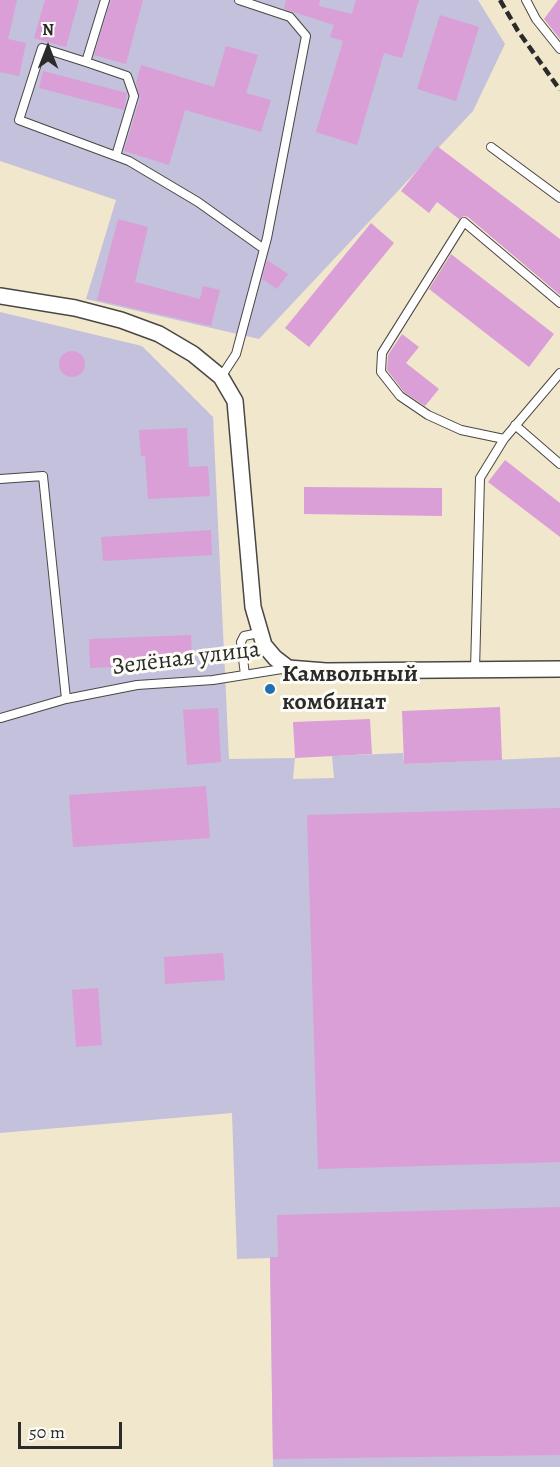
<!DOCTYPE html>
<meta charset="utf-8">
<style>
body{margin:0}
#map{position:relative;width:560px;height:1467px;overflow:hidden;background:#f1e7cd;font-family:Alegreya,serif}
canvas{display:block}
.north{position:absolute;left:18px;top:18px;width:60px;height:60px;-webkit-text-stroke:4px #fdfcf7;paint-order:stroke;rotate:0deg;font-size:16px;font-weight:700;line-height:24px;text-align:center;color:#2b2b2b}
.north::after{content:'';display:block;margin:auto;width:21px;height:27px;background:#2b2b2b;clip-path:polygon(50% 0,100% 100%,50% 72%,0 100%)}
.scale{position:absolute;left:18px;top:1422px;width:104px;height:27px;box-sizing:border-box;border:3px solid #2b2b2b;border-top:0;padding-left:8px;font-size:18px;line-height:21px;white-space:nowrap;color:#2b2b2b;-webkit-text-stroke:4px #fdfcf7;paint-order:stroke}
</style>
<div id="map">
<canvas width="560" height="1467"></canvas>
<div class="north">N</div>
<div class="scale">50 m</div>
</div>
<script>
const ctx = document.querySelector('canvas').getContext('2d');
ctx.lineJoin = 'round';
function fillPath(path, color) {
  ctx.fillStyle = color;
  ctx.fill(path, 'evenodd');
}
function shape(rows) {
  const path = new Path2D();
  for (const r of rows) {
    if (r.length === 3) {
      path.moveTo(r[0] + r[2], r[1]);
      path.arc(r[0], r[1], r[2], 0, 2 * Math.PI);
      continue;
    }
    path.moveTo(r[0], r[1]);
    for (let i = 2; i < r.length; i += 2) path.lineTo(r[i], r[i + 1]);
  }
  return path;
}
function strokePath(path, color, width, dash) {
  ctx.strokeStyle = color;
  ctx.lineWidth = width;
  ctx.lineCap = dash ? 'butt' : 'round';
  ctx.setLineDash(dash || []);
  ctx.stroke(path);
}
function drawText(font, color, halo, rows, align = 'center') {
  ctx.font = font + ' Alegreya,serif';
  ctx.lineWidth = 6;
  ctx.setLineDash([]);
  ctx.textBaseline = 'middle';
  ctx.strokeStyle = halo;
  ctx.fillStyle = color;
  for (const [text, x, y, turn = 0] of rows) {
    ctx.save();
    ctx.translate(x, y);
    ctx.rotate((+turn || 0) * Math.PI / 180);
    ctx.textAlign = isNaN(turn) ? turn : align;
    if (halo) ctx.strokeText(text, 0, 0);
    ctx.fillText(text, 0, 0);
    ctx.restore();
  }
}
const industrial = shape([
 [0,0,478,0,505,44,473,111,259,339,86,299,116,200,0,161],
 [0,312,142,346,213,417,229,759,295,758,293,779,334,778,332,756,403,753,404,764,560,757,560,1467,273,1467,270,1258,237,1259,232,1113,0,1133]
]);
const building = shape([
 [0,0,17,0,8,39,26,43,19,76,0,72],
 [45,0,79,0,66,47,34,38],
 [111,0,143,0,126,64,94,55],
 [286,0,320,0,319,6,352,14,356,0,419,0,402,58,384,53,357,145,316,132,343,41,330,37,334,25,284,9],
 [558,0,560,0,560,39,544,19],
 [440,15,479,27,456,101,417,89],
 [226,46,258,55,246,93,271,100,261,132,185,110,169,165,124,151,140,98,136,83,141,65,214,87],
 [43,71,127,93,124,110,39,88],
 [437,146,560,239,560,295,468,217,464,216,459,219,437,202,429,213,401,191],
 [118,219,148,227,135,282,200,299,203,286,220,290,211,326,97,300],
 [371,223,394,243,309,347,285,328],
 [451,254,554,334,529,367,429,289],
 [267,260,288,274,277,289,262,279],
 [402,334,419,347,406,363,439,389,425,406,404,392,387,370,388,355],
 [72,364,13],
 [187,428,189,467,208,466,210,496,148,499,145,456,141,456,139,430],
 [505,460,560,503,560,537,488,482],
 [304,487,442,488,442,516,304,514],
 [211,530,212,555,103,561,101,537],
 [191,635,192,663,90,668,89,639],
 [500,707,502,760,404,764,402,711],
 [218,708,221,762,187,765,183,710],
 [370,719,372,754,295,758,293,722],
 [206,786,210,838,73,847,69,795],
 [560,808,560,1162,318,1169,307,815],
 [223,953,225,980,165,984,164,957],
 [98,988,102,1045,76,1047,72,990],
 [560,1207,560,1455,273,1459,270,1257,278,1257,277,1215]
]);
const lane = shape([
 [105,0,86,62,42,48,19,120,129,161,198,202,264,249],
 [526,0,536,19,560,49],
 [86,62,127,76,134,96,116,156],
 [491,147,560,198],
 [221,377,236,354,267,238,306,36,290,17,239,0],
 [515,425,560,464],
 [504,439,461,430,428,415,400,396,381,372,382,353,464,222,560,303],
 [0,479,43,476,66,699],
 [475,670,480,478,504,439,560,373],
 [245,675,241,642,244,636,259,633],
 [1,718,66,699,137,685,213,680,288,668]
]);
const street = shape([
 [0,296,75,308,121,320,159,334,193,354,221,377,235,401,253,607,264,645,275,658,288,668,326,671,560,669]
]);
const rail = shape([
 [500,0,518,31,560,90]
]);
const markers = [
 [270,689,6,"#1f6fb2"]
];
const streetNames = [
 ["Зелёная улица",186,659,-7]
];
const poiNames = [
 ["Камвольный",282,675],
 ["комбинат",282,703]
];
fillPath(industrial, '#c3c1db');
fillPath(building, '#da9fd6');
strokePath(lane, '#494743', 10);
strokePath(street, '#494743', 18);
strokePath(lane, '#fff', 8);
strokePath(street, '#fff', 15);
strokePath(rail, '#2b2b2b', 4.5, [9, 4.5]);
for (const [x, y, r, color] of markers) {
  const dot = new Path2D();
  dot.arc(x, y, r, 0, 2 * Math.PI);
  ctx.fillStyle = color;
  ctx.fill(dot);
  strokePath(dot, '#fdfcf7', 2);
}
drawText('24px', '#2b2b2b', '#fdfcf7', streetNames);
drawText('bold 24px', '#2b2b2b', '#fdfcf7', poiNames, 'left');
</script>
